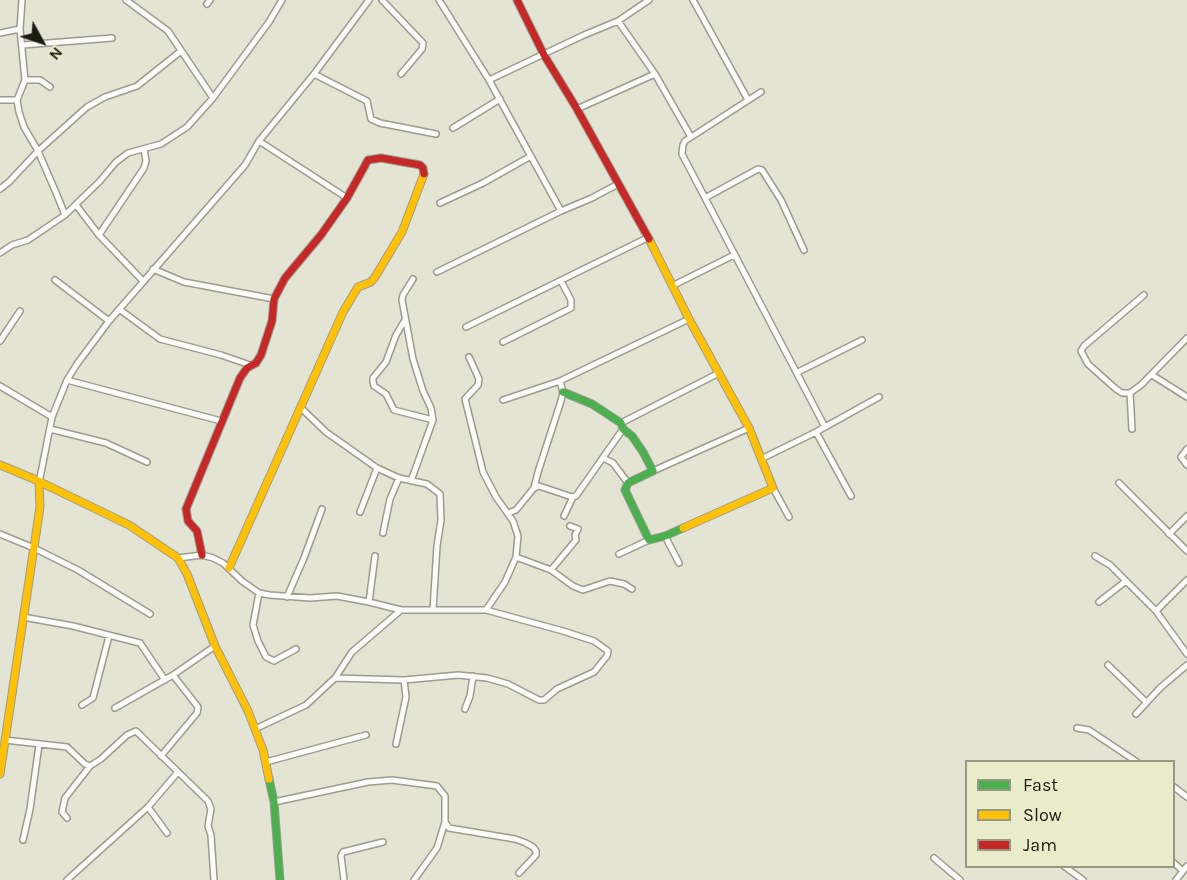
<!DOCTYPE html>
<style>
body{margin:0}
#map{position:relative;width:1187px;height:880px;overflow:hidden;background:#e3e4d3;font-family:Karla,sans-serif}
canvas{display:block}
.legend{position:absolute;left:965px;top:760px;width:210px;height:108px;box-sizing:border-box;background:#e9eccb;border:2px solid #979980;margin:0;padding:8px 10px;list-style:none;font-size:18px;color:#1b1c10}
.legend li{display:flex;align-items:center;gap:12px;height:30px}
.legend b{width:30px;border:2px solid #979980}
.north{position:absolute;left:12px;top:12px;width:60px;height:60px;-webkit-text-stroke:4px #e9eccb;paint-order:stroke;rotate:130deg;font-size:16px;font-weight:700;line-height:24px;text-align:center;color:#1b1c10}
.north::after{content:'';display:block;margin:auto;width:21px;height:27px;background:#1b1c10;clip-path:polygon(50% 0,100% 100%,50% 72%,0 100%)}
</style>
<div id="map">
<canvas width="1187" height="880"></canvas>
<ul class="legend">
<li><b style="height:8px;background:#4caf50"></b>Fast</li>
<li><b style="height:8px;background:#ffc107"></b>Slow</li>
<li><b style="height:8px;background:#c62828"></b>Jam</li>
</ul>
<div class="north">N</div>
</div>
<script>
const ctx = document.querySelector('canvas').getContext('2d');
ctx.lineJoin = 'round';
function shape(rows) {
  const path = new Path2D();
  for (const r of rows) {
    path.moveTo(r[0], r[1]);
    for (let i = 2; i < r.length; i += 2) path.lineTo(r[i], r[i + 1]);
  }
  return path;
}
function strokePath(path, color, width, dash) {
  ctx.strokeStyle = color;
  ctx.lineWidth = width;
  ctx.lineCap = dash ? 'butt' : 'round';
  ctx.setLineDash(dash || []);
  ctx.stroke(path);
}
const street = shape([
 [22,0,20,29,25,80,17,100,19,112,24,127,38,151,57,195,65,215],
 [126,0,168,31,213,98],
 [382,0,423,43,422,49,401,74],
 [439,0,489,80,561,211],
 [693,0,748,100],
 [207,4,210,0],
 [618,21,655,74],
 [0,33,20,29],
 [23,45,112,38],
 [314,74,367,101,371,119,380,123,436,134],
 [25,80,40,80,50,87],
 [489,80,584,35,618,21,649,0],
 [761,92,685,141,683,145,682,154,825,427],
 [0,100,17,100],
 [577,109,655,74,691,137],
 [453,128,500,99],
 [259,141,347,198],
 [0,189,9,182,38,151,87,107,105,97,137,86,181,51],
 [705,198,758,169,762,170,781,200,804,250],
 [440,203,483,183,531,156],
 [76,205,99,235,143,281],
 [99,235,144,168,146,161,144,149],
 [0,253,12,245,28,240,65,215,100,181,116,162,128,153,161,144,187,127,213,98,269,22,282,0],
 [153,269,184,282,274,299],
 [437,272,561,211,592,198,618,184],
 [55,280,109,321],
 [672,286,734,255],
 [1144,295,1084,346,1081,351,1088,364,1116,389,1122,393,1130,393,1141,385,1187,338],
 [119,309,160,339,221,355,250,365],
 [405,320,396,335,386,362,373,378,373,382,374,386,386,394,394,410,433,420],
 [466,327,647,238],
 [0,341,20,311],
 [503,342,571,308,571,300,561,281],
 [469,357,479,379,478,385,465,399,483,472,496,497,513,521,518,536,516,557,505,582,486,610],
 [798,372,862,340],
 [1152,375,1187,397],
 [67,380,221,421],
 [0,386,52,417],
 [1130,393,1132,429],
 [503,400,560,381],
 [301,408,326,432,377,468,399,478,427,484,440,494,441,520,437,546,433,610],
 [621,423,719,373],
 [50,429,106,443,147,462],
 [816,432,851,496],
 [1187,449,1181,457,1187,465],
 [603,458,613,463,628,483],
 [761,459,816,432,879,397],
 [653,471,749,428],
 [411,481,433,420,431,408,423,391,413,359,402,300,403,295,413,279],
 [39,483,52,417,67,380,77,364,109,321,245,165,259,141,314,74,369,0],
 [1119,483,1187,551],
 [534,488,538,472,561,401,563,392,560,381,689,319],
 [773,488,789,517],
 [360,512,377,468],
 [508,513,516,510,534,488,539,486,572,497,576,496,623,429],
 [564,516,573,497],
 [383,533,390,499,399,478],
 [0,534,34,548,78,570,150,614],
 [1169,534,1187,516],
 [665,536,679,563],
 [619,554,649,540],
 [1095,556,1110,565,1156,611,1187,654],
 [516,557,551,570,573,586,583,590,610,581,624,584,632,589],
 [178,558,202,555,213,558,223,563,242,581,259,593,270,595,310,598,337,596,369,602,401,610,486,610,563,631,594,641,608,651,607,656,594,672,557,689,544,700,539,700,508,684,487,678,458,675,404,680,335,678],
 [551,570,576,540,575,535,578,529,570,526],
 [259,593,253,625,258,641,266,657,274,661,296,649],
 [287,597,304,558,322,509],
 [369,602,375,556],
 [1099,602,1126,581],
 [1156,611,1187,580],
 [23,617,73,626,140,643,165,680],
 [1108,665,1146,702],
 [82,705,93,698,109,636],
 [115,708,173,675,215,646],
 [465,709,470,696,473,676],
 [1136,714,1160,688,1187,665],
 [1077,728,1089,730,1137,762],
 [255,729,306,705,335,678,352,652,401,610],
 [5,740,67,747,85,764,90,766,101,759,127,735,136,731,208,801,211,809,208,826,211,835,214,880],
 [396,744,406,697,404,680],
 [161,756,197,713,198,707,173,675],
 [266,762,366,735],
 [1174,787,1187,797],
 [274,802,368,782,392,780,437,786,445,796,445,822,449,828,515,839,526,843,533,847,536,851,536,855,519,873],
 [148,807,167,833],
 [67,818,62,812,65,798,90,766],
 [23,840,30,809,39,745],
 [934,858,960,880],
 [1174,863,1183,871],
 [1064,866,1083,880],
 [67,880,148,807,178,772],
 [344,880,341,856,343,852,383,842],
 [414,880,437,848,445,822],
 [1176,880,1187,866]
]);
const fast = shape([
 [563,392,592,404,621,423,623,429,632,436,643,452,653,471,628,483,625,490,649,540,665,536,683,528],
 [269,779,274,802,280,880]
]);
const slow = shape([
 [649,239,689,319,749,428,773,488,683,528],
 [0,465,34,479,129,525,178,558,187,574,215,646,248,711,263,750,269,779],
 [229,568,343,312,358,287,371,282,375,277,402,232,424,174],
 [0,774,40,507,39,483]
]);
const jam = shape([
 [517,0,544,55,577,109,649,239],
 [202,555,197,531,188,521,186,509,240,378,247,368,256,363,261,355,272,321,274,299,285,278,321,235,347,198,368,160,381,158,420,165,423,168,424,174]
]);
strokePath(street, '#9b9c8e', 8);
strokePath(fast, '#9b9c8e', 9);
strokePath(slow, '#9b9c8e', 9);
strokePath(jam, '#9b9c8e', 9);
strokePath(street, '#fbfbf8', 5);
strokePath(fast, '#4caf50', 7);
strokePath(slow, '#ffc107', 7);
strokePath(jam, '#c62828', 7);
</script>
